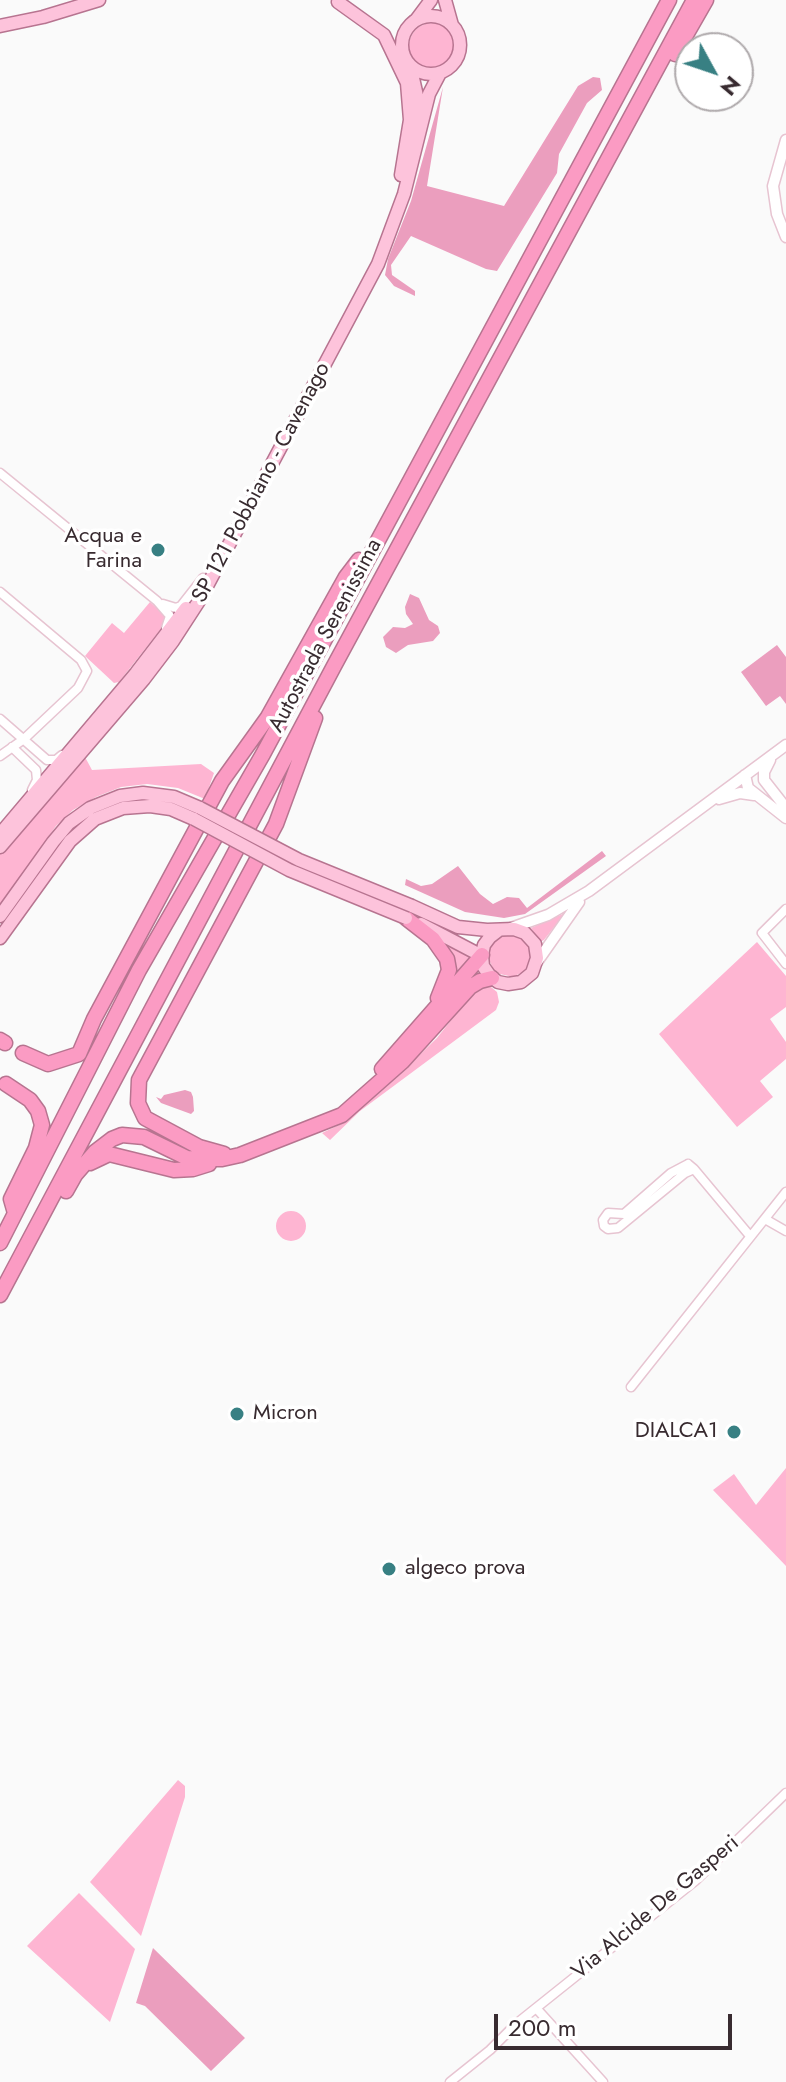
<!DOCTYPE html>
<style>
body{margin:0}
#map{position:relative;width:786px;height:2082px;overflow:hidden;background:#fafafa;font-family:Jost,sans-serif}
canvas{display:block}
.north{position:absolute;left:674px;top:32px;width:80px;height:80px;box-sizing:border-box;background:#fff;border:2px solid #afaaac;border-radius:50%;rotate:130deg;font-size:22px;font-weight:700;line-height:32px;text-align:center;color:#382b30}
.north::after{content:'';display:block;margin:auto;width:28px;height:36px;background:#388083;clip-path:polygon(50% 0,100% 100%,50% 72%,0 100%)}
.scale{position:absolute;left:494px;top:2014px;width:238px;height:36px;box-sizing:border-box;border:4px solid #382b30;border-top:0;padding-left:10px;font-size:24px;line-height:28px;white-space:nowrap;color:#382b30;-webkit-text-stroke:6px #fff;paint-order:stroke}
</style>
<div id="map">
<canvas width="786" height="2082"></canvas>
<div class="north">N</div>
<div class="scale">200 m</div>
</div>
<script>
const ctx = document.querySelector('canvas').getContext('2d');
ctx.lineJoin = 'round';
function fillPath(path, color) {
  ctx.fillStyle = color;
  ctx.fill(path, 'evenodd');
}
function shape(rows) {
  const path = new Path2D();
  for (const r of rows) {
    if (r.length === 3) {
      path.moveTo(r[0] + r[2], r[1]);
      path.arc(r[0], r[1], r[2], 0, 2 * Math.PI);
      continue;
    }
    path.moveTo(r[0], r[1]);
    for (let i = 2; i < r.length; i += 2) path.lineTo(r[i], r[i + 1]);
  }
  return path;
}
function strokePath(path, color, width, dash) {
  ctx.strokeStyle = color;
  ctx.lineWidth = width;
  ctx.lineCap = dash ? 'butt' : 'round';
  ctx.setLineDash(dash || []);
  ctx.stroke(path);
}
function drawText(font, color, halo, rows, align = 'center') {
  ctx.font = font + ' Jost,sans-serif';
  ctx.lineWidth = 7;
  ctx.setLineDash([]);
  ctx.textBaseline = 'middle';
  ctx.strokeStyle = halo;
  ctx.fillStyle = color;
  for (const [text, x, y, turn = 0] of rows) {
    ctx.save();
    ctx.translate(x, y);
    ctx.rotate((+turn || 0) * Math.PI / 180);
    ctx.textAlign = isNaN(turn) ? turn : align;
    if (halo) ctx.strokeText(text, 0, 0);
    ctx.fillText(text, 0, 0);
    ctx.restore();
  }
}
const green = shape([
 [432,46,23],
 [150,602,165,615,164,625,119,682,114,683,85,656,112,623,124,633],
 [85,757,92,770,201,764,214,773,205,799,178,788,147,784,121,787,96,797,73,810,56,826,0,905,0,854],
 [565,913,544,940,540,942,531,928],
 [509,934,523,938,531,951,529,965,525,971,513,977,500,974,494,970,488,958,491,945,495,939],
 [441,940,474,957,451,984,450,951],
 [757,942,786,976,786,1007,770,1019,786,1042,786,1059,760,1081,773,1097,737,1127,659,1034],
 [482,986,491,987,497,992,499,1002,496,1010,360,1111,330,1140,322,1133,341,1124,404,1070,437,1038,474,991],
 [291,1226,15],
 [786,1468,786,1566,713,1490,734,1474,756,1505],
 [178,1780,185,1786,185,1797,141,1936,90,1882],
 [79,1893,135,1949,110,2022,27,1946]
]);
const forest = shape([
 [593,77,600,78,602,90,587,103,559,154,557,173,497,271,486,269,411,236,391,265,392,275,415,291,415,296,394,286,385,275,388,259,411,201,443,87,427,186,504,206,578,86],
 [410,594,419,598,429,620,438,626,440,633,433,641,408,645,396,653,386,647,383,637,393,627,405,628,413,624,406,614,405,607],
 [777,645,786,657,786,704,780,696,766,706,741,672],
 [602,851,606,856,525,914,504,918,465,912,405,885,406,879,421,886,432,884,458,866,480,894,493,904,507,897,519,898,527,908],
 [185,1090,191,1092,193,1097,194,1111,191,1114,161,1103,156,1097,161,1099,164,1095],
 [153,1948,245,2038,211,2071,145,2006,136,2003]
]);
const minor = shape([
 [0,473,157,601,170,616,166,628],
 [0,592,81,660,87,671,78,688,24,739,0,756],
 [163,604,176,608,181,606,203,578],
 [0,719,47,760,56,760,62,755],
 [12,747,36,770,37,780,32,790],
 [786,909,762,933,786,964],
 [688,1164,694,1169,685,1173,618,1228,608,1229,604,1226,603,1220,608,1213,624,1214,671,1173,688,1164],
 [694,1169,750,1236],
 [765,1219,786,1231],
 [631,1387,786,1192],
 [536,2008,603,2082],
 [450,2082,490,2050,516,2024,695,1881,786,1793]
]);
const tertiary = shape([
 [786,140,773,186,777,214,786,237],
 [770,760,764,772,764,780,786,808],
 [745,775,748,788,786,818],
 [719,799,740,793,754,795],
 [511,928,548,915,589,891,786,745],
 [537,962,579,902]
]);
const primary = shape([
 [445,0,452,25],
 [338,2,384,35,407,83,410,120,401,175],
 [431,45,29],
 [416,20,431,0],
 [0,26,43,17,99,0],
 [410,65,417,96,414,123],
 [0,834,136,673,186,608],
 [0,847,144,679,173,641,199,601,378,264,404,194,429,94,440,73],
 [412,906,458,927,487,930,514,929,525,933,535,944,537,958,532,973,521,982,508,984,498,982,490,976,483,966,482,955,484,945,490,937,499,930],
 [0,916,53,842,69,823,90,808,120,796,143,793,174,797,200,808],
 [421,924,482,956],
 [0,938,70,841,95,819,123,808,150,806,171,809,194,819]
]);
const motorway = shape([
 [675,54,706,0],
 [406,918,433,939,447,959,449,970,438,998],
 [0,1040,5,1043],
 [23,1053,48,1064,79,1054,94,1019,222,781,268,717,346,577,359,560],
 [382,1069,482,955],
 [6,1084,30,1100,38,1111,42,1125,36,1148,11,1199,15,1213],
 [224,1154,199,1147,145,1118,138,1103,139,1080,276,824,315,718],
 [90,1163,109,1154,174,1170,193,1169,209,1164],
 [66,1191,75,1175,95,1152,112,1139,122,1135,144,1137,187,1158,222,1159,240,1155,342,1115,402,1062,470,987,480,981,492,978],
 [0,1243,139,970,263,754,669,0],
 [0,1295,334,666,694,0]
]);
const primaryBridge = shape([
 [200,808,299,860,412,906],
 [194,819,289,870,406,918]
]);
const markers = [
 [158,550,8,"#388083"],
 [237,1414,8,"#388083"],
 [734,1432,8,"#388083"],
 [389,1569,8,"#388083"]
];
const streetNames = [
 ["SP 121 Pobbiano - Cavenago",262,483,-62],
 ["Autostrada Serenissima",326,636,-62],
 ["Via Alcide De Gasperi",656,1908,-40]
];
const poiNames = [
 ["Acqua e",142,537],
 ["Farina",142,562],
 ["Micron",253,1414,"left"],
 ["DIALCA1",718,1432],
 ["algeco prova",405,1569,"left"]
];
fillPath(green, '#feb5d2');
fillPath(forest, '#eb9ebe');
strokePath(minor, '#e7c4d1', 11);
strokePath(tertiary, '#e7c4d1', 13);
strokePath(primary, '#b77490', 15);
strokePath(motorway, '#b77490', 17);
strokePath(minor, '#fff', 8);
strokePath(tertiary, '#fff', 10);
strokePath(primary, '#fdc3db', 12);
strokePath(motorway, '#fb9bc3', 14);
strokePath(primaryBridge, '#b77490', 15, []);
strokePath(primaryBridge, '#fdc3db', 12);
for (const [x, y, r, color] of markers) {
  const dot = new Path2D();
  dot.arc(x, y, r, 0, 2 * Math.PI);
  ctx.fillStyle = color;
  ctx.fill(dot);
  strokePath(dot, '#fff', 3);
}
drawText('22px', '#382b30', '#fff', streetNames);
drawText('22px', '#382b30', '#fff', poiNames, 'right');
</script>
